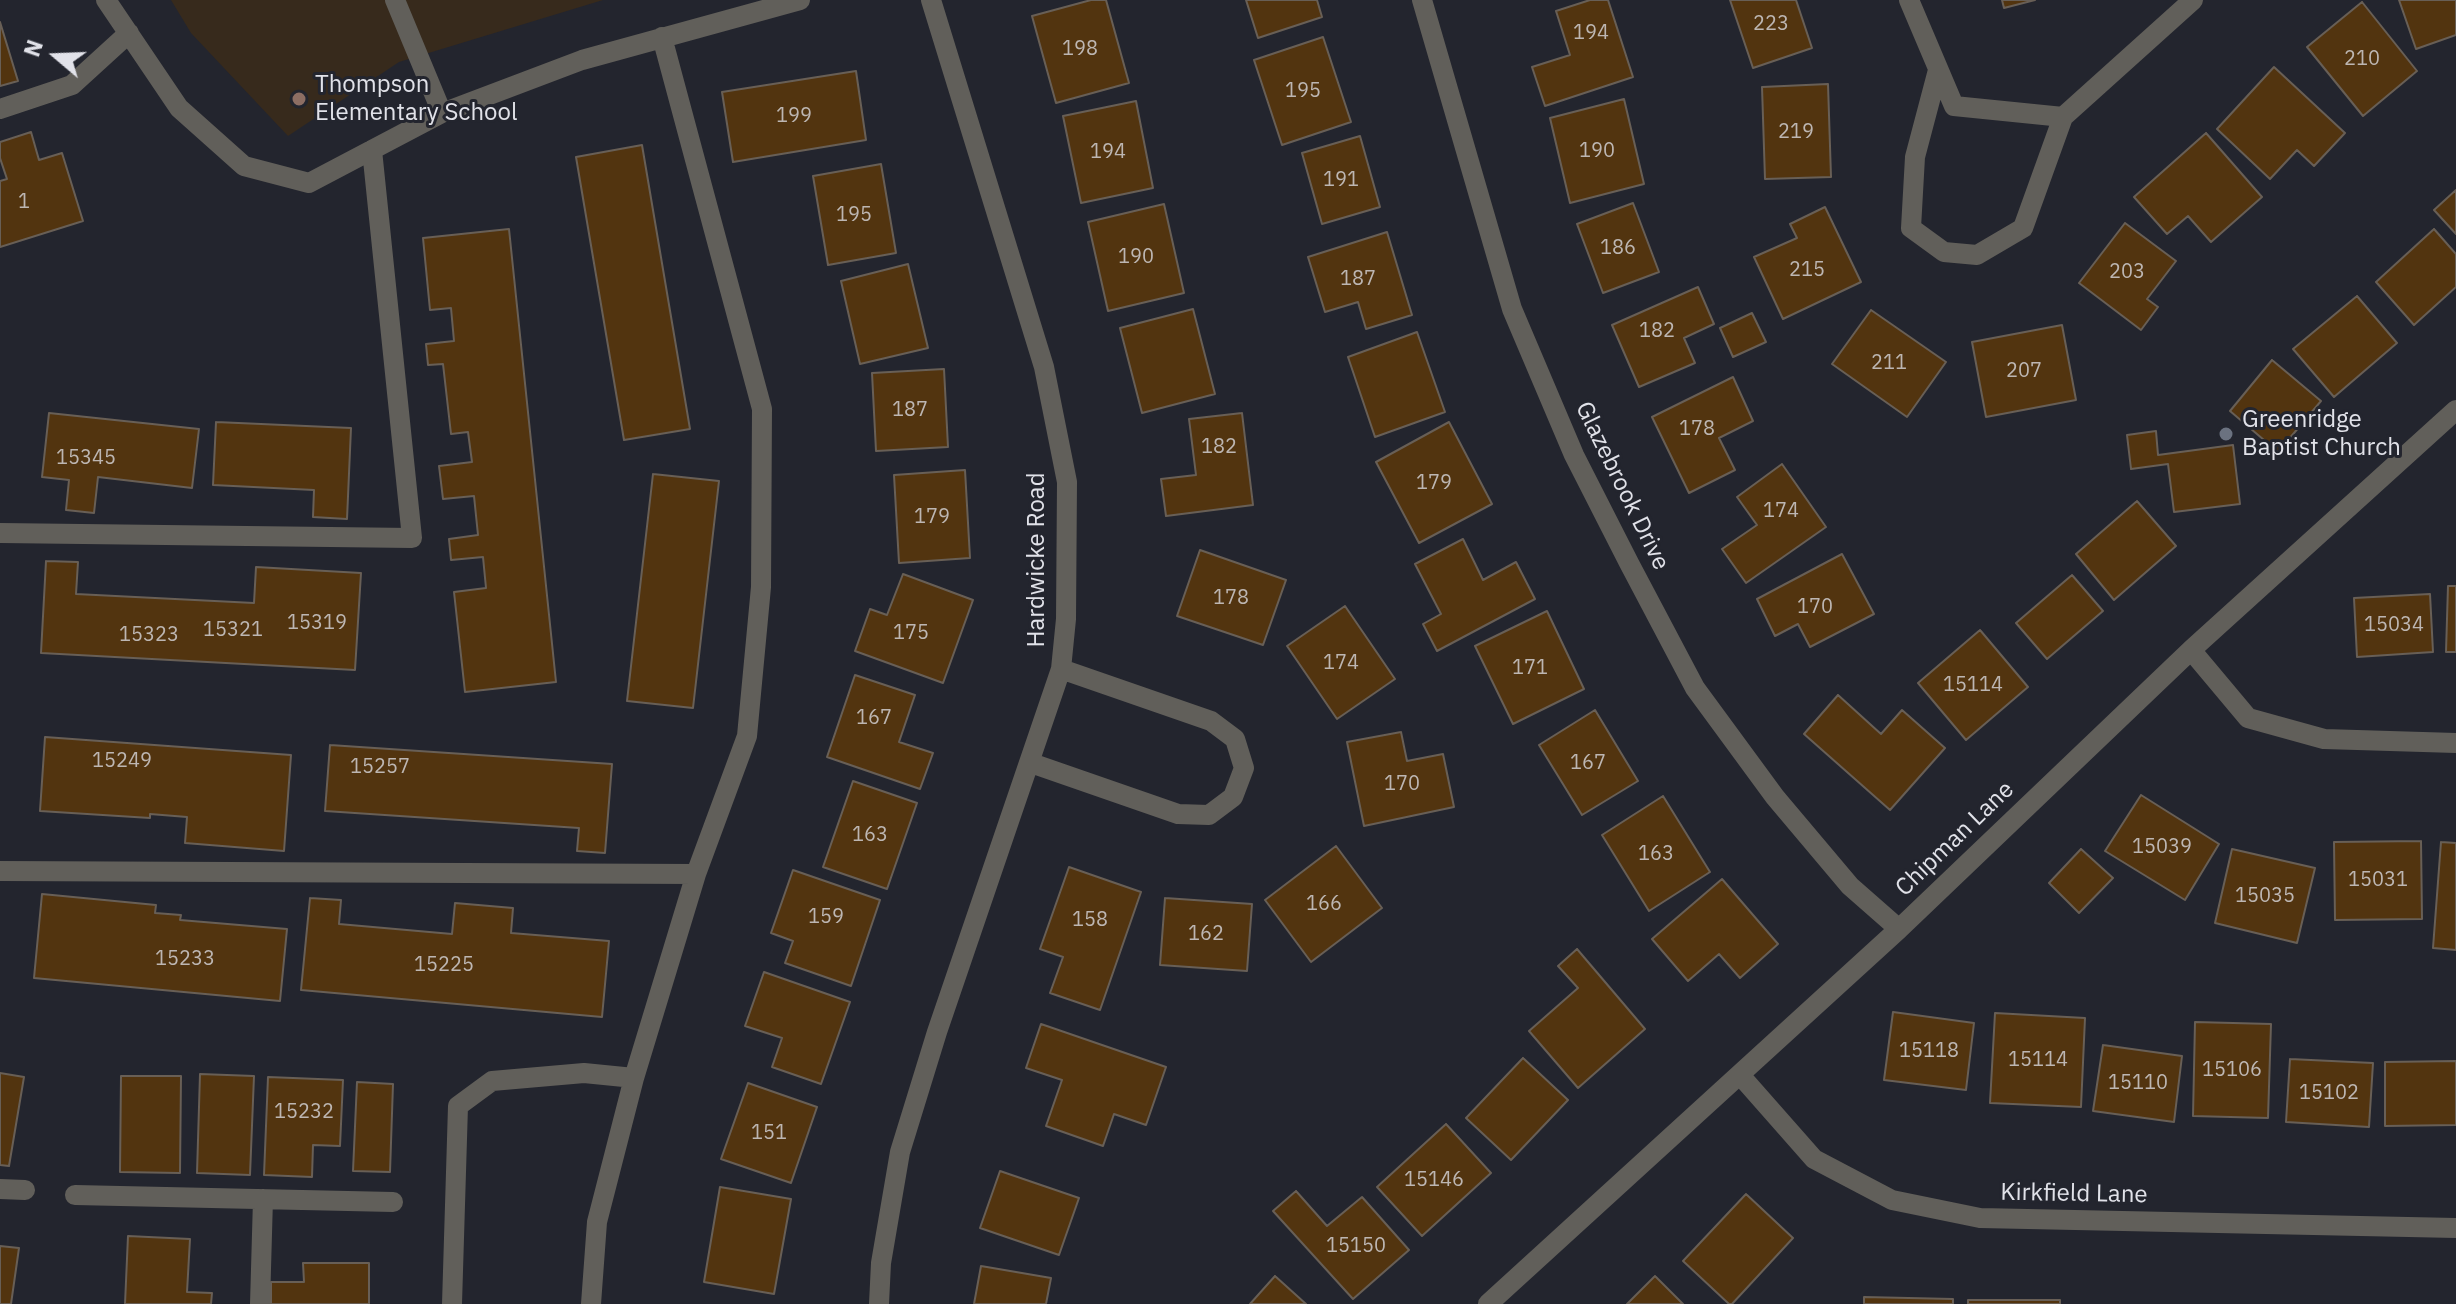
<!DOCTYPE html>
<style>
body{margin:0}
#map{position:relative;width:2456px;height:1304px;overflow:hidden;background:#23252e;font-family:"IBM Plex Sans",sans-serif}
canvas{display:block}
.north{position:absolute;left:16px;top:16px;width:80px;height:80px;-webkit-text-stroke:6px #23252e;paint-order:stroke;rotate:289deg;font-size:22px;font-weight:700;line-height:32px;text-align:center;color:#e1e2e9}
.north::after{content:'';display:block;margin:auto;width:28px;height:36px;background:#e1e2e9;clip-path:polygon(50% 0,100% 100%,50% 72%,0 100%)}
</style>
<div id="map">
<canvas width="2456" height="1304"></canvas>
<div class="north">N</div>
</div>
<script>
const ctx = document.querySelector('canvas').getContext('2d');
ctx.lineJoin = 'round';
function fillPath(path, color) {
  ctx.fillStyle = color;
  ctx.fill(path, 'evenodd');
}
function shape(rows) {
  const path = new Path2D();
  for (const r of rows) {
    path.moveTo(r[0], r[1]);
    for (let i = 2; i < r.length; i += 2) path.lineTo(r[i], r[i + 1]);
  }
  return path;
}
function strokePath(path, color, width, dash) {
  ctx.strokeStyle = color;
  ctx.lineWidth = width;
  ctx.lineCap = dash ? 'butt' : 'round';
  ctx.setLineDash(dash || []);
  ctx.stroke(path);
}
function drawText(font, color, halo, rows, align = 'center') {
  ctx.font = font + ' "IBM Plex Sans",sans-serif';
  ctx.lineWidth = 6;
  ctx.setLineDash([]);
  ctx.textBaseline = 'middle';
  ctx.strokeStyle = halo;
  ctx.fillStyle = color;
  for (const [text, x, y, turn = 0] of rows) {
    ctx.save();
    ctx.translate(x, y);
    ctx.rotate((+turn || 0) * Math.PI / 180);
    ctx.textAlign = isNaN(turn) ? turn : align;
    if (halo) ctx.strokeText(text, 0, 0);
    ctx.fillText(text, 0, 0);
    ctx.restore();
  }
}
const education = shape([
 [171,0,603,0,399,62,288,136,191,33]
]);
const building = shape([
 [1091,0,1106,0,1129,83,1056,103,1032,16,1091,0],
 [1246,0,1317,0,1322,17,1258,38,1246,0],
 [1590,0,1608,0,1633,77,1545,106,1532,67,1570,55,1556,11,1590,0],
 [1730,0,1796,0,1812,48,1753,68,1730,0],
 [2002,0,2035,0,2004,8,2002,0],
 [2399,0,2456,0,2456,35,2416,49,2399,0],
 [2362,2,2417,71,2363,116,2307,47,2362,2],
 [0,22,18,81,0,86,0,22],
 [1323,37,1351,122,1282,145,1254,60,1323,37],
 [2274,67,2345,133,2314,166,2297,150,2270,179,2217,129,2274,67],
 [856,71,866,140,733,162,722,92,856,71],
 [1828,84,1831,177,1765,179,1762,87,1828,84],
 [1624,99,1644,184,1570,203,1550,118,1624,99],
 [1136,101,1153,188,1081,203,1063,116,1136,101],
 [31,132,39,160,62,153,83,221,0,247,0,181,7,179,0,158,0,142,31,132],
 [2206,133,2262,197,2211,242,2188,216,2167,234,2134,197,2206,133],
 [1360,136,1380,207,1322,224,1302,153,1360,136],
 [642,145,690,429,624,440,576,157,642,145],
 [881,164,896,253,828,265,813,176,881,164],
 [2456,190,2456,234,2434,210,2456,190],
 [1633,203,1659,272,1603,293,1577,224,1633,203],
 [1164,204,1184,293,1108,311,1088,222,1164,204],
 [1825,207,1861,282,1783,319,1754,257,1797,238,1790,224,1825,207],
 [2125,223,2176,261,2147,299,2158,307,2141,330,2079,283,2125,223],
 [509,229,556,682,465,692,454,592,486,588,483,557,451,560,449,539,478,535,474,496,443,499,439,466,472,462,468,432,451,434,443,364,428,365,426,344,454,341,451,308,430,310,423,238,509,229],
 [2434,229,2456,254,2456,287,2414,325,2376,282,2434,229],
 [1387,232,1412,315,1366,329,1358,302,1325,312,1308,257,1387,232],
 [908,264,928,348,860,364,841,281,908,264],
 [1698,287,1714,324,1684,338,1695,363,1639,387,1612,325,1698,287],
 [2357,296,2397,343,2334,397,2293,349,2357,296],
 [1193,309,1215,394,1142,413,1120,328,1193,309],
 [1871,310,1946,362,1907,417,1832,364,1871,310],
 [1752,313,1766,342,1733,357,1720,328,1752,313],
 [2062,325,2076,400,1986,417,1972,342,2062,325],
 [1417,332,1445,412,1375,437,1348,357,1417,332],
 [2272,360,2321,401,2278,452,2230,411,2272,360],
 [944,369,948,447,876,451,872,373,944,369],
 [1733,377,1753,421,1719,438,1735,470,1689,493,1652,417,1733,377],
 [49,413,199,429,192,488,98,477,94,513,66,510,69,480,42,477,49,413],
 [1242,413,1253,505,1166,516,1161,479,1196,475,1189,419,1242,413],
 [216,422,351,428,347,519,313,517,314,490,213,485,216,422],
 [1449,422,1492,504,1419,543,1376,462,1449,422],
 [2156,431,2158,455,2233,445,2240,504,2174,512,2168,464,2131,469,2127,435,2156,431],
 [1782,464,1826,527,1746,583,1722,549,1757,525,1737,497,1782,464],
 [965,470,970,558,899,563,894,475,965,470],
 [653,474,719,481,693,708,627,701,653,474],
 [2137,501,2176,546,2114,600,2076,554,2137,501],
 [1463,539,1483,580,1516,562,1535,599,1437,651,1423,624,1441,614,1415,564,1463,539],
 [1200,550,1286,580,1263,645,1177,616,1200,550],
 [1842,554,1874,614,1810,647,1798,624,1775,636,1757,599,1842,554],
 [46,561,78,562,76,594,254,603,256,567,361,573,355,670,41,653,46,561],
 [903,574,973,600,943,683,855,651,870,609,887,615,903,574],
 [2072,575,2103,611,2047,659,2016,623,2072,575],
 [2448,586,2456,586,2456,652,2446,652,2448,586],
 [2430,594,2433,652,2357,657,2354,598,2430,594],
 [1345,606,1395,679,1337,719,1287,646,1345,606],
 [1547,611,1584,689,1513,724,1475,646,1547,611],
 [1980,630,2028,687,1966,740,1918,683,1980,630],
 [855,675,915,695,899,742,933,753,920,789,827,757,855,675],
 [1838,695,1881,734,1902,710,1945,748,1890,810,1804,734,1838,695],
 [1595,710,1638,781,1582,815,1539,745,1595,710],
 [1401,732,1407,761,1443,754,1454,807,1364,826,1347,742,1401,732],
 [45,737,291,755,284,851,185,843,187,817,150,814,150,818,40,811,45,737],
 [330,745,612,764,605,853,577,851,579,828,325,811,330,745],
 [853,781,917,803,887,889,823,867,853,781],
 [2141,795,2219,844,2185,900,2105,851,2141,795],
 [1663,796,1710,872,1649,911,1602,835,1663,796],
 [2421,841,2422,919,2335,920,2334,842,2421,841],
 [2441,842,2456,843,2456,950,2433,948,2441,842],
 [1336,846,1382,908,1311,962,1265,900,1336,846],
 [2081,849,2113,878,2079,913,2049,883,2081,849],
 [2232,849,2315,868,2297,943,2215,923,2232,849],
 [1069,867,1141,892,1100,1010,1050,993,1063,957,1040,949,1069,867],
 [793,870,880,900,851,986,785,963,793,941,771,933,793,870],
 [1722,879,1778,944,1740,978,1719,954,1688,981,1652,939,1722,879],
 [42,894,156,905,155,913,181,915,180,920,287,929,280,1001,34,978,42,894],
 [310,898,341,900,339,924,452,934,455,903,513,908,511,933,609,941,602,1017,301,990,310,898],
 [1165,898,1252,904,1247,971,1160,965,1165,898],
 [1577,949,1645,1029,1578,1088,1529,1031,1578,988,1558,966,1577,949],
 [764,972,850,1002,821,1084,772,1067,782,1038,745,1026,764,972],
 [1893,1012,1974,1023,1966,1090,1884,1080,1893,1012],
 [1995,1013,2085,1018,2081,1107,1990,1103,1995,1013],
 [2195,1022,2271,1024,2268,1118,2193,1116,2195,1022],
 [1041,1024,1166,1067,1146,1125,1114,1114,1103,1146,1046,1126,1062,1080,1026,1068,1041,1024],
 [2103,1045,2182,1056,2174,1122,2093,1111,2103,1045],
 [1523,1058,1568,1100,1511,1160,1466,1118,1523,1058],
 [2290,1059,2373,1063,2369,1127,2286,1122,2290,1059],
 [2456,1061,2456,1125,2385,1126,2385,1062,2456,1061],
 [0,1073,24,1077,9,1166,0,1165,0,1073],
 [200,1074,254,1076,250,1175,197,1173,200,1074],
 [121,1076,181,1076,180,1173,120,1172,121,1076],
 [268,1077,343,1080,340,1146,313,1145,312,1177,264,1175,268,1077],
 [357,1082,393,1084,390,1172,353,1171,357,1082],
 [748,1083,817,1107,791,1183,721,1159,748,1083],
 [1446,1124,1491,1173,1422,1236,1377,1187,1446,1124],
 [1000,1171,1079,1198,1059,1255,980,1228,1000,1171],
 [720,1187,791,1199,774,1294,704,1282,720,1187],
 [1296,1191,1327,1226,1362,1197,1409,1250,1353,1299,1273,1211,1296,1191],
 [1746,1194,1793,1238,1732,1304,1729,1304,1683,1261,1746,1194],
 [128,1236,190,1239,187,1292,212,1293,211,1304,125,1304,128,1236],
 [0,1246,19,1248,11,1304,0,1304,0,1246],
 [303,1263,369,1263,369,1304,271,1304,271,1282,304,1282,303,1263],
 [981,1266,1051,1278,1046,1304,974,1304,981,1266],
 [1275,1276,1306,1304,1250,1304,1275,1276],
 [1655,1276,1683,1304,1627,1304,1655,1276],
 [1864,1297,1953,1299,1953,1304,1864,1304,1864,1297],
 [1968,1300,2060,1300,2060,1304,1968,1304,1968,1300]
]);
const minor = shape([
 [106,0,179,108,244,166,309,183,442,113,582,60,800,0],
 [395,0,442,113],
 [1422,0,1512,309,1574,455,1629,563,1695,688,1775,797,1850,886,1899,929],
 [1909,0,1954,106,2063,117,2193,0],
 [1938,70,1915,157,1911,228,1944,252,1977,255,2023,228,2063,117],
 [0,109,72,85,129,33],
 [0,533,412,538,372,150],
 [2191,650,2248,718,2324,739,2456,743],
 [1031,763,1178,814,1209,815,1233,797,1244,768,1235,739,1211,721,1061,669],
 [0,871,696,874],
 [1740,1075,1814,1159,1892,1200,1980,1218,2456,1228],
 [634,1078,696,874,747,736,761,587,762,409,662,37],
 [0,1189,25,1190],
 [75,1195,393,1202],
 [260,1304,263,1199],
 [452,1304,458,1106,492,1081,584,1073,634,1078,597,1222,591,1304],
 [879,1304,881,1263,900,1152,937,1032,1061,669,1066,619,1067,482,1044,367,931,0],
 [1488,1304,1899,929,2191,650,2456,410]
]);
const markers = [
 [299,99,8,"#8d6e63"],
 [2226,434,8,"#6b7280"]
];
const numberNames = [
 ["223",1771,24],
 ["194",1591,33],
 ["198",1080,49],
 ["210",2362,59],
 ["195",1303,91],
 ["199",794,116],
 ["219",1796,132],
 ["190",1597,151],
 ["194",1108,152],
 ["191",1341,180],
 ["1",24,202],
 ["195",854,215],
 ["186",1618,248],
 ["190",1136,257],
 ["215",1807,270],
 ["203",2127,272],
 ["187",1358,279],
 ["182",1657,331],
 ["211",1889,363],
 ["207",2024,371],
 ["187",910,410],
 ["178",1697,429],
 ["182",1219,447],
 ["15345",86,458],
 ["179",1434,483],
 ["174",1781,511],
 ["179",932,517],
 ["178",1231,598],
 ["170",1815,607],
 ["15319",317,623],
 ["15034",2394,625],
 ["15321",233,630],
 ["175",911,633],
 ["15323",149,635],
 ["174",1341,663],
 ["171",1530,668],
 ["15114",1973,685],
 ["167",874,718],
 ["15249",122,761],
 ["167",1588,763],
 ["15257",380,767],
 ["170",1402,784],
 ["163",870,835],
 ["15039",2162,847],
 ["163",1656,854],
 ["15031",2378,880],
 ["15035",2265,896],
 ["166",1324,904],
 ["159",826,917],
 ["158",1090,920],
 ["162",1206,934],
 ["15233",185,959],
 ["15225",444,965],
 ["15118",1929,1051],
 ["15114",2038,1060],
 ["15106",2232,1070],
 ["15110",2138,1083],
 ["15102",2329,1093],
 ["15232",304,1112],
 ["151",769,1133],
 ["15146",1434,1180],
 ["15150",1356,1246]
];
const poiNames = [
 ["Thompson",315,85],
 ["Elementary School",315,113],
 ["Greenridge",2242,420],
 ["Baptist Church",2242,448]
];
const streetNames = [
 ["Glazebrook Drive",1622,486,64],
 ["Hardwicke Road",1037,560,-90],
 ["Chipman Lane",1955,839,-44],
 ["Kirkfield Lane",2074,1194,1]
];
fillPath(education, '#372a1c');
fillPath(building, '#52340f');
strokePath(building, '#685f56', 2);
strokePath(minor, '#615f5a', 20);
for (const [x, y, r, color] of markers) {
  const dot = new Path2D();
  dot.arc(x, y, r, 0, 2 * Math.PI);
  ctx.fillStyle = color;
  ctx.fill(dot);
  strokePath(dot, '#23252e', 3);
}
drawText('20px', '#bdb6b2', null, numberNames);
drawText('24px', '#e1e2e9', '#23252e', poiNames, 'left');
drawText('24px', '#e1e2e9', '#23252e', streetNames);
</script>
